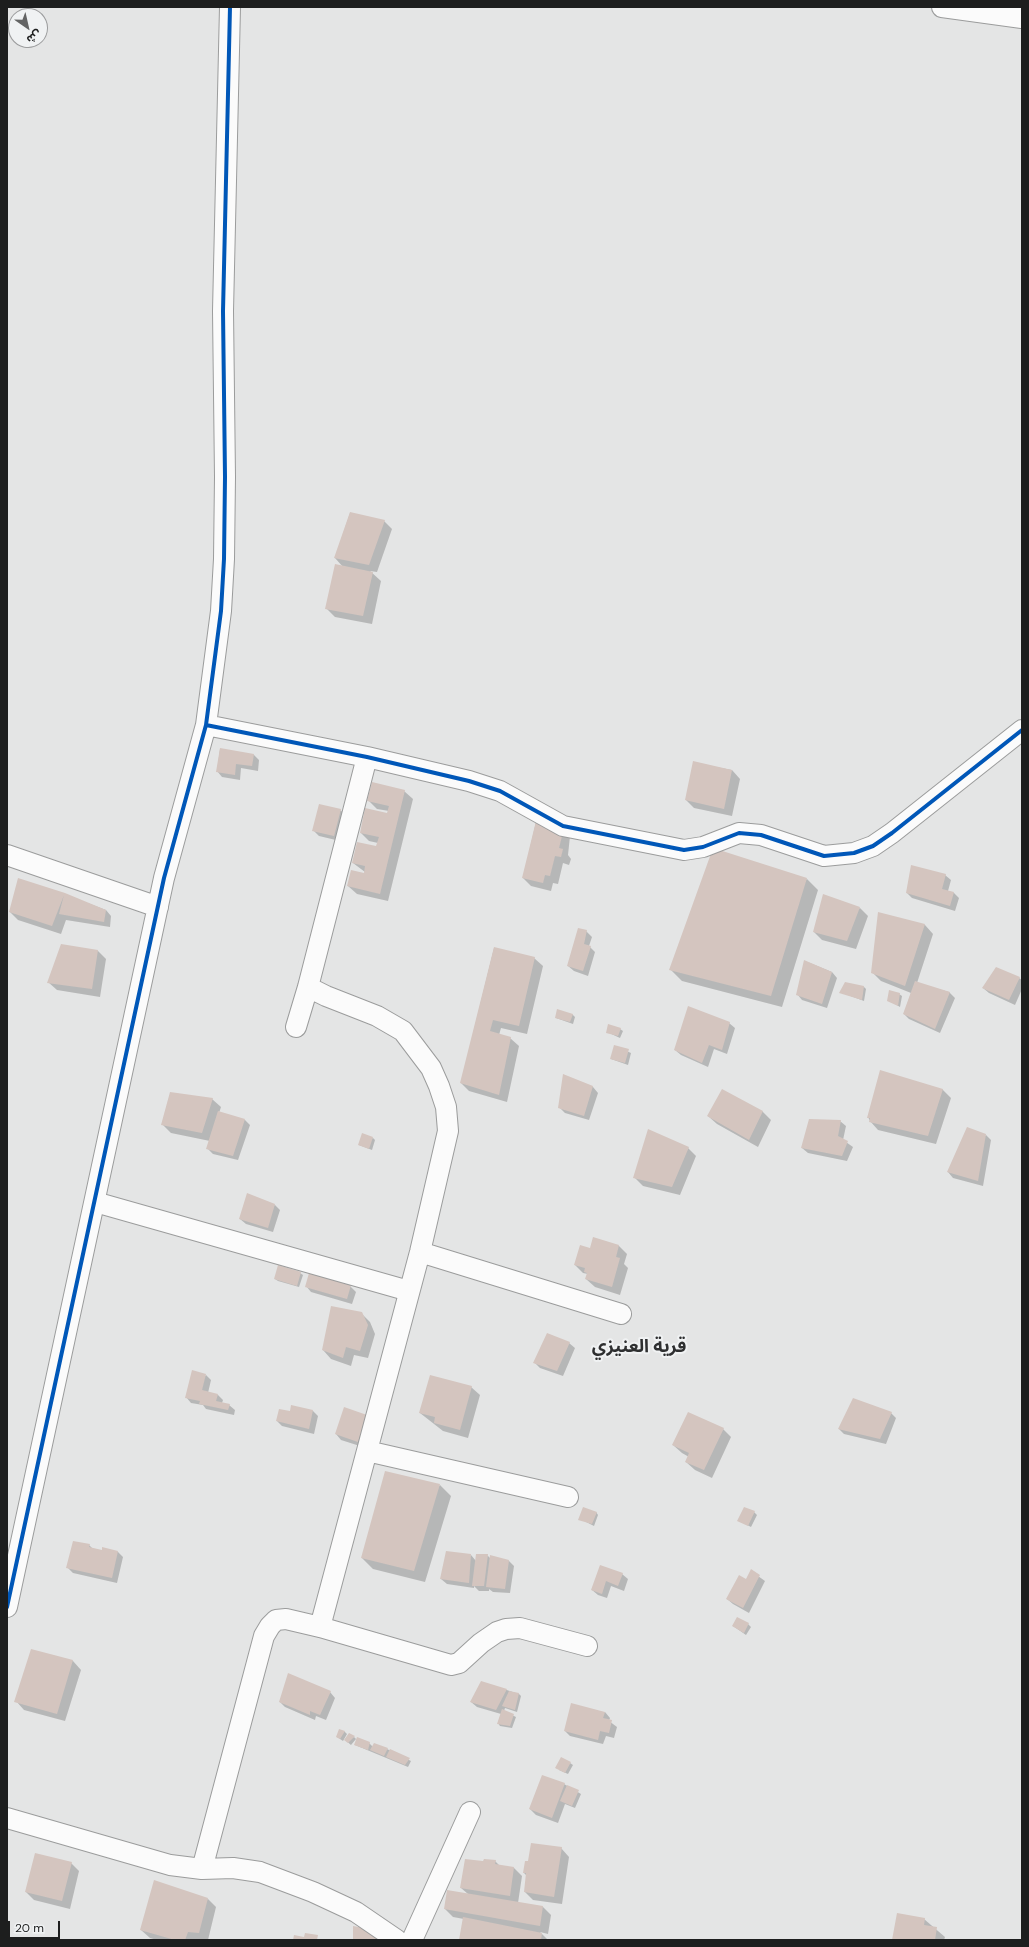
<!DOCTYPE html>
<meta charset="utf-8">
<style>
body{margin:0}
#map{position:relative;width:1029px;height:1947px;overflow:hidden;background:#e4e5e5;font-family:"DM Sans","Noto Sans Arabic",sans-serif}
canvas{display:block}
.frame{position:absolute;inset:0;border:8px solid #1d1e1e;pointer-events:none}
.north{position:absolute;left:8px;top:8px;width:40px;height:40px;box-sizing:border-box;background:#f0f2f3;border:1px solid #9c9d9e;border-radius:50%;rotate:146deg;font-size:11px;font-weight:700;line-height:16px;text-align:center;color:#1d1e1e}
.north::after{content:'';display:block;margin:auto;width:14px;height:18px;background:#636464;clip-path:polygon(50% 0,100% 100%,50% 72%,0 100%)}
.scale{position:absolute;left:8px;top:1921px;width:52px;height:18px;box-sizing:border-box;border:2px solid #1d1e1e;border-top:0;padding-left:5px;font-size:12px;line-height:14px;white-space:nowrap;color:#1d1e1e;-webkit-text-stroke:3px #f0f2f3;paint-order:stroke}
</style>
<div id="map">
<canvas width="1029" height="1947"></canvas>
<div class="frame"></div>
<div class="north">ش</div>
<div class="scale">20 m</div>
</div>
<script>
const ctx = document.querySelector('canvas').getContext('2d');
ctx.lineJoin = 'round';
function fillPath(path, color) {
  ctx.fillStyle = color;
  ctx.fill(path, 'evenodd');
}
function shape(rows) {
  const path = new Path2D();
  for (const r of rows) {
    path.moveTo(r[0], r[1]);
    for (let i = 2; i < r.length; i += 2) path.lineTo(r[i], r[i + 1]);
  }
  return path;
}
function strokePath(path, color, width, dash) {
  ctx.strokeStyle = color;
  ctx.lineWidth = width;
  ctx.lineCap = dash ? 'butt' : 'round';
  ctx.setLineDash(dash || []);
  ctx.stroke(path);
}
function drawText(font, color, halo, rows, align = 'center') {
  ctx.font = font + ' "DM Sans","Noto Sans Arabic",sans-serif';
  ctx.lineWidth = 4;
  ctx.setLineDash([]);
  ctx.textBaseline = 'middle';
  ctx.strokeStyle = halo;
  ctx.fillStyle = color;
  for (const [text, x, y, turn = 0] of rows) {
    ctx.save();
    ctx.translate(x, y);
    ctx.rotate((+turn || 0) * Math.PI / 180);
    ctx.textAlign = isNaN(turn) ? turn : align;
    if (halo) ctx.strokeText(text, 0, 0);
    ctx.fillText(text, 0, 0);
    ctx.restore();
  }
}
const shadow = shape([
 [350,513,384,521,392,529,377,572,370,571,381,581,372,624,335,617,326,608,343,567,335,558],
 [220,749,254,755,259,760,258,771,241,768,240,780,222,777,217,771],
 [694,763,732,770,740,779,732,816,694,808,686,800],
 [404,791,413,799,388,901,357,894,348,886,364,874,365,872,353,863,377,848,378,843,369,841,361,833,388,814,389,811,377,809,368,800],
 [340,810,346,815,340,841,319,836,313,830],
 [536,822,570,836,568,855,571,859,569,865,563,863,558,884,553,883,551,891,531,886,523,878],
 [945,875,951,880,948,891,954,893,959,898,955,911,912,898,907,893],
 [807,879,818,890,782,1007,682,981,671,970],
 [64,894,106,910,111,916,110,927,66,920,61,934,18,920,10,912],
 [860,908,868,916,856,949,822,940,814,932],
 [879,913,925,925,933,934,917,983,949,992,955,998,940,1033,909,1019,904,1014,911,993,881,981,872,972],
 [586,931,592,937,589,946,595,952,588,976,574,971,568,966],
 [62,945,98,951,106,959,100,997,57,990,48,982],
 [494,948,534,958,543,966,527,1034,501,1028,499,1035,510,1038,519,1046,507,1102,469,1091,461,1083],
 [805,961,832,972,837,978,827,1008,802,1000,797,994],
 [1019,978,1022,980,1022,989,1015,1005,989,993,983,988],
 [846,983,864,987,866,989,864,1001,840,992],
 [899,994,902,996,900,1007,888,1000],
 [572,1014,575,1017,573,1024,556,1018],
 [729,1023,735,1028,727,1054,714,1049,708,1067,681,1055,675,1050],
 [620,1029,623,1031,620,1038,607,1032],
 [615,1046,631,1053,628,1065,611,1059],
 [564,1076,593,1087,598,1093,589,1120,565,1113,559,1107],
 [942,1089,951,1098,936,1144,878,1130,870,1121,868,1117],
 [212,1099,221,1107,219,1113,245,1120,250,1125,238,1160,213,1154,208,1149,210,1141,171,1133,162,1124],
 [762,1111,771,1120,758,1147,717,1124,708,1116],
 [840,1121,846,1126,843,1140,853,1147,847,1161,808,1153,802,1148],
 [986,1135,991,1140,983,1186,953,1178,948,1172],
 [373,1138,375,1140,372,1150,359,1145],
 [688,1148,696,1156,680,1195,643,1186,635,1178],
 [275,1205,280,1210,273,1232,246,1224,240,1219],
 [594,1239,619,1246,627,1254,624,1264,628,1268,620,1295,595,1287,586,1279,588,1274,583,1273,575,1265,591,1249],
 [300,1273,303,1275,299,1287,278,1281,275,1279],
 [306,1286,350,1286,356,1292,352,1304,311,1292],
 [361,1313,370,1322,375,1334,368,1358,354,1355,351,1366,331,1359,323,1350],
 [569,1343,575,1348,563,1376,540,1368,535,1363],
 [206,1375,211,1380,208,1393,218,1395,223,1400,222,1403,229,1405,235,1410,234,1415,206,1409,203,1405,191,1403,186,1397],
 [471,1387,480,1395,468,1438,443,1431,420,1413],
 [292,1406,313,1411,318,1416,314,1434,282,1426,277,1421,290,1413],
 [891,1413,896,1418,886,1444,844,1434,839,1429],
 [366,1416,363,1447,341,1440,336,1434],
 [723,1429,731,1437,712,1478,695,1470,686,1462,689,1457,682,1453,673,1445],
 [440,1485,451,1496,425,1582,373,1569,362,1558],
 [596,1512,598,1515,594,1526,580,1519],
 [754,1512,757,1515,751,1527,739,1521],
 [89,1545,93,1549,103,1551,118,1552,123,1557,117,1583,73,1573,68,1568],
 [471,1555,476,1561,487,1555,491,1559,509,1561,514,1566,510,1593,493,1592,489,1589,489,1591,479,1591,474,1586,474,1588,447,1584,441,1579],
 [601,1566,622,1574,628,1579,624,1591,611,1586,607,1598,598,1595,592,1590],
 [751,1571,765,1581,749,1613,733,1604,727,1599,746,1580],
 [748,1624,751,1627,746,1635,733,1626],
 [32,1650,73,1661,81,1670,65,1721,24,1710,16,1701],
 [482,1682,519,1694,521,1696,517,1712,505,1708,504,1711,516,1717,512,1728,500,1726,498,1723,501,1714,477,1707,471,1702],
 [330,1692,335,1698,326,1720,316,1716,315,1720,285,1707,280,1702],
 [605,1712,610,1718,609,1721,617,1727,614,1738,606,1736,603,1744,570,1736,565,1731],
 [344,1731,347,1734,343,1741,337,1737],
 [354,1737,356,1739,351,1745,345,1740],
 [369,1743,373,1747,387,1749,411,1761,408,1767,355,1745],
 [570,1763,573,1765,568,1774,559,1770],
 [564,1784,581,1794,575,1808,565,1804,558,1823,536,1815,530,1809],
 [561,1848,569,1857,562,1904,533,1900,525,1892,527,1876,524,1873],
 [495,1861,500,1866,514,1868,522,1876,518,1903,543,1907,551,1915,548,1934,540,1932,548,1940,460,1940,464,1919,453,1917,445,1909,468,1894,461,1888,484,1863],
 [71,1863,79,1871,70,1909,34,1900,26,1892],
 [208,1899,216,1907,208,1940,157,1940,150,1938,141,1930],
 [924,1919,945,1937,944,1940,893,1940]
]);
const building = shape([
 [350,512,385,520,369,565,334,558],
 [335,564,373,572,363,616,325,609],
 [220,748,254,754,252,766,236,764,235,775,216,772],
 [693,761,732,770,724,809,685,800],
 [372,782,405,790,380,894,347,886,351,870,364,873,365,866,352,863,357,842,376,846,379,837,360,833,365,808,387,813,389,806,367,801],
 [319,804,341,809,334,836,312,831],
 [536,821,562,827,560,835,562,836,559,848,563,849,561,857,555,856,550,876,545,875,543,883,522,878],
 [713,848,807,878,771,996,669,970],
 [911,865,946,874,942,889,954,892,950,906,906,893],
 [18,878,65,893,106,910,104,922,59,914,64,895,52,926,9,912],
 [823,894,860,907,847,941,813,932],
 [878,912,925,924,905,986,871,973],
 [578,928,587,930,584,944,591,946,583,971,567,966],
 [61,944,98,950,92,989,47,983],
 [494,947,535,957,519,1026,493,1020,490,1031,511,1037,499,1095,460,1083],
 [804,960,832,972,822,1004,796,995],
 [996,967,1020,977,1009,1000,982,988],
 [915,981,950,992,935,1029,903,1014],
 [845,982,864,986,862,1000,839,993],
 [889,990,900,993,898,1006,887,1001],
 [688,1006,730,1022,722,1050,709,1045,702,1063,674,1050],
 [557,1009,573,1014,570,1022,555,1018],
 [608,1024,621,1028,618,1036,606,1033],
 [614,1045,629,1049,625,1063,610,1059],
 [880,1070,943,1089,928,1136,869,1122,870,1118,867,1118],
 [563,1074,593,1086,584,1116,558,1108],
 [722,1089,763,1111,749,1140,707,1116],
 [170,1092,213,1098,202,1133,161,1125],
 [218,1111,245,1119,233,1156,206,1149],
 [809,1119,841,1120,838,1136,848,1141,842,1156,801,1148],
 [967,1127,986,1134,978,1181,947,1172],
 [648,1129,689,1147,672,1187,633,1178],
 [362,1133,373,1137,369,1149,358,1145],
 [247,1193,275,1204,268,1228,239,1219],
 [593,1237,619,1245,616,1257,620,1258,612,1287,585,1279,587,1273,584,1272,585,1268,574,1265,580,1245,590,1248],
 [278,1265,301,1272,297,1286,274,1279],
 [309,1273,351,1285,347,1299,305,1287],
 [331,1306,362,1312,368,1325,360,1351,346,1347,343,1358,322,1350],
 [547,1333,570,1342,557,1371,533,1363],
 [192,1370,206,1374,202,1390,218,1394,216,1401,230,1404,228,1410,199,1404,200,1401,185,1398],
 [430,1375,472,1386,460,1430,434,1423,435,1417,419,1413],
 [853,1398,892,1412,880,1439,838,1429],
 [291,1405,313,1410,309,1429,276,1421,279,1409,290,1411],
 [344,1407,367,1415,358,1442,335,1434],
 [688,1412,724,1428,704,1470,685,1462,689,1453,672,1445],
 [385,1471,440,1484,414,1571,361,1558],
 [583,1507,597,1512,592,1524,578,1520],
 [744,1507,755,1511,748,1526,737,1521],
 [73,1541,90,1544,89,1547,102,1550,102,1547,118,1551,112,1578,66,1568],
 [446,1551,471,1554,469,1583,440,1579],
 [476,1554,488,1554,484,1586,472,1586],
 [490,1555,509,1560,505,1589,486,1587],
 [600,1565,623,1573,618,1586,606,1581,602,1594,591,1590],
 [751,1569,760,1575,743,1608,726,1599,739,1575,746,1579],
 [737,1617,749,1623,744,1633,732,1626],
 [31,1649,73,1660,57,1714,14,1702],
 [288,1673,331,1691,320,1715,310,1711,310,1715,279,1702],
 [481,1681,507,1689,496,1710,470,1702],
 [509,1691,519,1693,515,1710,502,1706],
 [571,1703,605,1712,603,1718,612,1720,609,1733,600,1731,598,1740,564,1731],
 [502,1709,514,1714,510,1726,497,1724],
 [339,1729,345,1731,340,1739,336,1737],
 [349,1733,355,1736,348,1743,344,1740],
 [357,1737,370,1742,368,1750,354,1745],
 [374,1743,388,1748,384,1756,370,1750],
 [390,1749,410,1758,405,1765,386,1757],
 [561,1757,571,1762,565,1773,555,1768],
 [542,1775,565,1783,552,1818,529,1809],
 [567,1785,579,1790,572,1806,560,1801],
 [531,1843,562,1847,554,1897,524,1892,526,1873,523,1873,525,1861,528,1861],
 [35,1853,72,1862,62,1901,25,1892],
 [465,1859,483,1861,484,1859,496,1860,495,1864,514,1867,510,1896,460,1888],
 [154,1880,208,1898,199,1933,188,1932,185,1940,175,1940,140,1930],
 [447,1890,543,1906,540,1926,444,1909],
 [897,1913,925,1918,924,1925,937,1927,935,1940,892,1940],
 [463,1917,542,1933,541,1940,459,1940],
 [353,1926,364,1928,364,1930,373,1933,383,1940,353,1940],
 [305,1933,318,1935,317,1940,293,1940,294,1935,304,1937]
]);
const minor = shape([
 [942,7,1022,18],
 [206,725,367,757,469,781,500,791,563,826,684,850,703,847,739,833,761,835,824,856,854,853,873,846,892,833,1022,730],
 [7,855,158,907],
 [308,987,326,996,377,1016,403,1031,431,1068,439,1086,446,1107,448,1131,420,1252,320,1627],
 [296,1027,308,987,367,757],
 [95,1202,409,1291],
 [420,1252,621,1314],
 [367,1451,568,1497],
 [7,1607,164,878,206,725,221,611,224,559,225,477,223,311,230,7],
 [7,1818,170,1865,202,1869,233,1868,260,1872,313,1892,356,1912,397,1940],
 [202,1869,264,1636,270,1626,276,1620,286,1619,320,1627,451,1665,459,1663,481,1643,497,1632,506,1629,520,1628,587,1646],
 [412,1940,470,1812]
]);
const cycleway = shape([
 [206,725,367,757,469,781,500,791,563,826,684,850,703,847,739,833,761,835,824,856,854,853,873,846,892,833,1022,730],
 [7,1607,164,878,206,725,221,611,224,559,225,477,223,311,230,7]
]);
const districtNames = [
 ["قرية العنيزي",639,1347]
];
fillPath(shadow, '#0003');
fillPath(building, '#d4c5bf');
strokePath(minor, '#9b9c9c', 22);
strokePath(minor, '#fbfbfb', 20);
strokePath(cycleway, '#0057b8', 4);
drawText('bold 18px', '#2e2f30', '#f0f2f3', districtNames);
</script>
